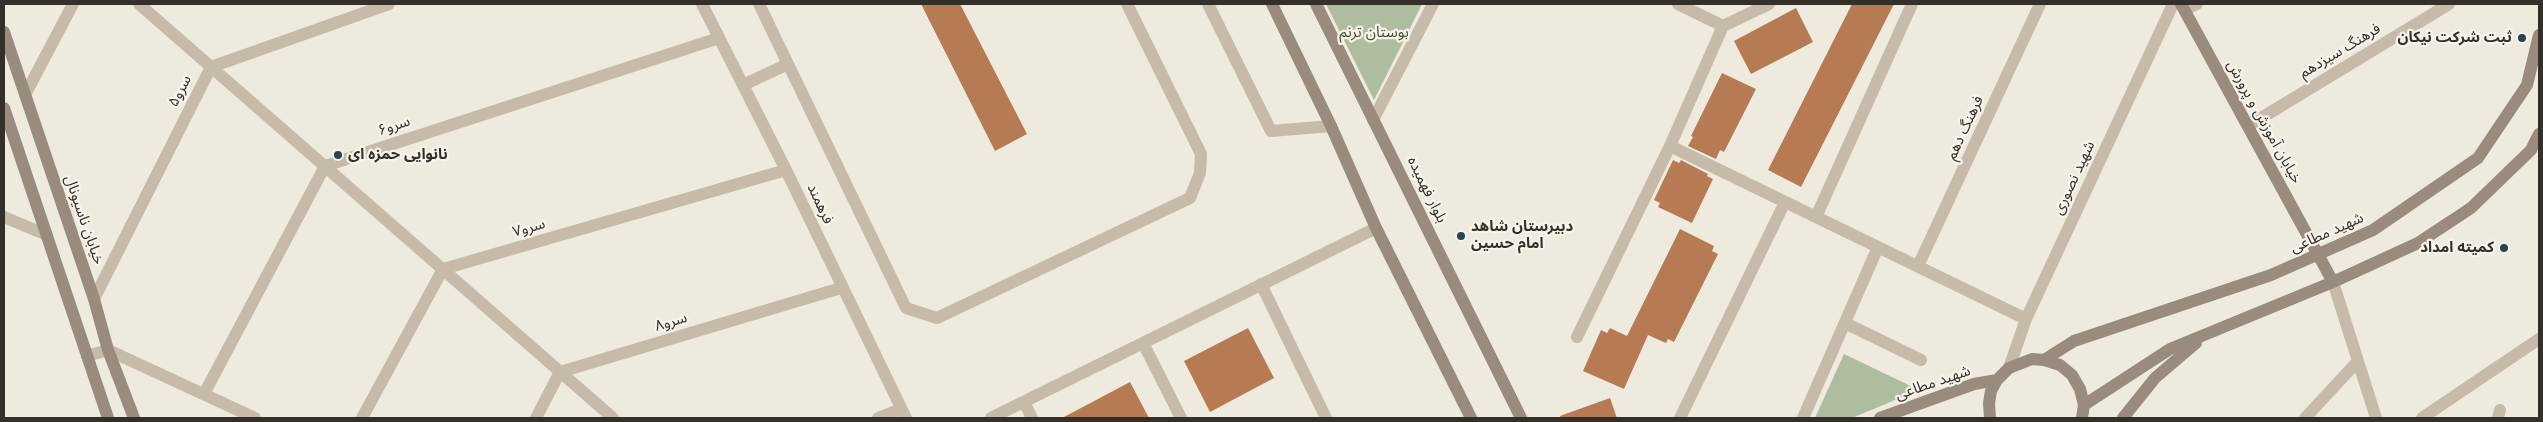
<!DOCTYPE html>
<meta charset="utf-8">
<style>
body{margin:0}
#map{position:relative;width:2543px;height:422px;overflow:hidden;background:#efeade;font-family:"PT Sans",sans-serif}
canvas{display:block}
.frame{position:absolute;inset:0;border:5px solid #352f29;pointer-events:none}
</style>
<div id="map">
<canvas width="2543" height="422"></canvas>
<div class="frame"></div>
</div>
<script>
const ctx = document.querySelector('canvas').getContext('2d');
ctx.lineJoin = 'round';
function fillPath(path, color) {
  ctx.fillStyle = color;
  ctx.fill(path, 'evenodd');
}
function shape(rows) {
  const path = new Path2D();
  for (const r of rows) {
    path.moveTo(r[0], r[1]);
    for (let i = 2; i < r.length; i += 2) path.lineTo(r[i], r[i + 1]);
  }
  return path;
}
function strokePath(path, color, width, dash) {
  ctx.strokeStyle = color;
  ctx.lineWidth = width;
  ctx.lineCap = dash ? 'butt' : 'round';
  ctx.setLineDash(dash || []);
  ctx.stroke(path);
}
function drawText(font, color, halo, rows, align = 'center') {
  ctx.font = font + ' "PT Sans","Noto Sans Arabic",sans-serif';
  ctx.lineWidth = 4.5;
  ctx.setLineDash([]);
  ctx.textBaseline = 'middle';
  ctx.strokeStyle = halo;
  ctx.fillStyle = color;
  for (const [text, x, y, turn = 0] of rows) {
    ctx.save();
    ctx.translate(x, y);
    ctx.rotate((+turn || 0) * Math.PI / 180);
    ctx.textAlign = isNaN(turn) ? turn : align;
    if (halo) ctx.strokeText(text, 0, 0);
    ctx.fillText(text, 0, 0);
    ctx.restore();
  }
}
const green = shape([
 [1326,4,1422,4,1374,100],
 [1844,354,1919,390,1852,418,1815,418]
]);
const building = shape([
 [921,4,960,4,1027,134,995,151],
 [1852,4,1894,4,1801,187,1768,170],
 [1796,8,1813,42,1751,74,1734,41],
 [1722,73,1756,89,1724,152,1720,150,1716,159,1688,146,1693,137,1691,136],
 [1673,160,1679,163,1681,160,1708,174,1707,176,1713,179,1692,223,1658,207,1660,203,1654,200],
 [1680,229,1714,246,1712,251,1718,254,1674,342,1668,339,1666,343,1648,335,1624,389,1583,371,1601,330,1607,333,1610,328,1627,336],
 [1248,328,1274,378,1210,412,1184,361],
 [1130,382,1149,418,1062,418,1098,399],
 [1610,398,1617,418,1561,418,1560,416]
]);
const street = shape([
 [139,4,613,418],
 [702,4,786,170,906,418],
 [759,4,906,308,937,318,1190,198,1200,173,1201,154,1127,4],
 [1208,4,1271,131,1331,126],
 [1678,4,1723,26],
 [2185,10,2197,4],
 [1723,26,1769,4],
 [743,85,788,64],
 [25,95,73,4],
 [1373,120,1433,4],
 [2248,126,2449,4],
 [1670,146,2026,319],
 [4,217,47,235],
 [1816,217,1912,4],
 [1918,266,2040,4],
 [2333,282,2376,418],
 [1261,284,1326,418],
 [94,299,211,67,389,4],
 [1845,323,1921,360],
 [1577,337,1670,146,1723,26],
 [1143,343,1181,418],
 [87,356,108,350,255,418],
 [2009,368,2026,319,2173,4],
 [204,394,325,166,719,38],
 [1024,402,1032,418],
 [362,418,443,269,786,170],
 [536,418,560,372,841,288],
 [878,418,901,409],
 [991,418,1376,228],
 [1680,418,1785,202],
 [1803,418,1878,247],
 [2305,418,2358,361],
 [2422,418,2539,339],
 [2498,418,2500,410]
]);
const secondary = shape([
 [1272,4,1331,126,1376,228,1471,418],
 [1316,4,1521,418],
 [2181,4,2333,282],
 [4,32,94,299,108,350,134,418],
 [4,108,108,418],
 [2044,360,2074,341,2271,275,2373,230,2478,158,2527,85,2539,35],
 [2084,405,2170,349,2333,282,2418,243,2471,208,2531,150,2539,134],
 [1880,418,1974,384,1997,380],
 [1990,418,1989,403,1991,391,1997,380,2009,368,2032,359,2044,360,2060,365,2072,375,2080,389,2084,405,2082,418],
 [2123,418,2155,378,2196,343]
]);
const markers = [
 [2522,38,5,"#244751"],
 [338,155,5,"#244751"],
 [1461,236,5,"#244751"],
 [2504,248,5,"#244751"]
];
const parkNames = [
 ["بوستان ترنم",1374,33]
];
const poiNames = [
 ["ثبت شرکت نیکان",2512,38],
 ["نانوایی حمزه ای",348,155,"left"],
 ["دبیرستان شاهد",1471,227,"left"],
 ["امام حسین",1471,244,"left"],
 ["کمیته امداد",2494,248]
];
const streetNames = [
 ["فرهنگ سیزدهم",2340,51,-31],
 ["سرو۵",180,91,-63],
 ["خیابان آموزش و پرورش",2264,122,61],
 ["سرو۶",394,126,-18],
 ["فرهنگ دهم",1965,128,-65],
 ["شهید نصوری",2074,178,-65],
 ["بلوار فهمیده",1427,190,64],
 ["فرهمند",820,204,65],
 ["خیابان ناسیونال",84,220,71],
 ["سرو۷",529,228,-16],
 ["شهید مطاعی",2327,233,-24],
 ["سرو۸",671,322,-17],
 ["شهید مطاعی",1933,383,-19]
];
fillPath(green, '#aebc9f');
fillPath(building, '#b77b54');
strokePath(street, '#c6bbab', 12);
strokePath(secondary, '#998b7d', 12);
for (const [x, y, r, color] of markers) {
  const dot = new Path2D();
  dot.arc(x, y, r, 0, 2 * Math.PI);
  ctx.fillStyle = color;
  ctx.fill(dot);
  strokePath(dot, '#f7f3ea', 2);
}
drawText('15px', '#3f5030', '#f7f3ea', parkNames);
drawText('bold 15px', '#352f29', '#f7f3ea', poiNames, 'right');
drawText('15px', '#352f29', '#f7f3ea', streetNames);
</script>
